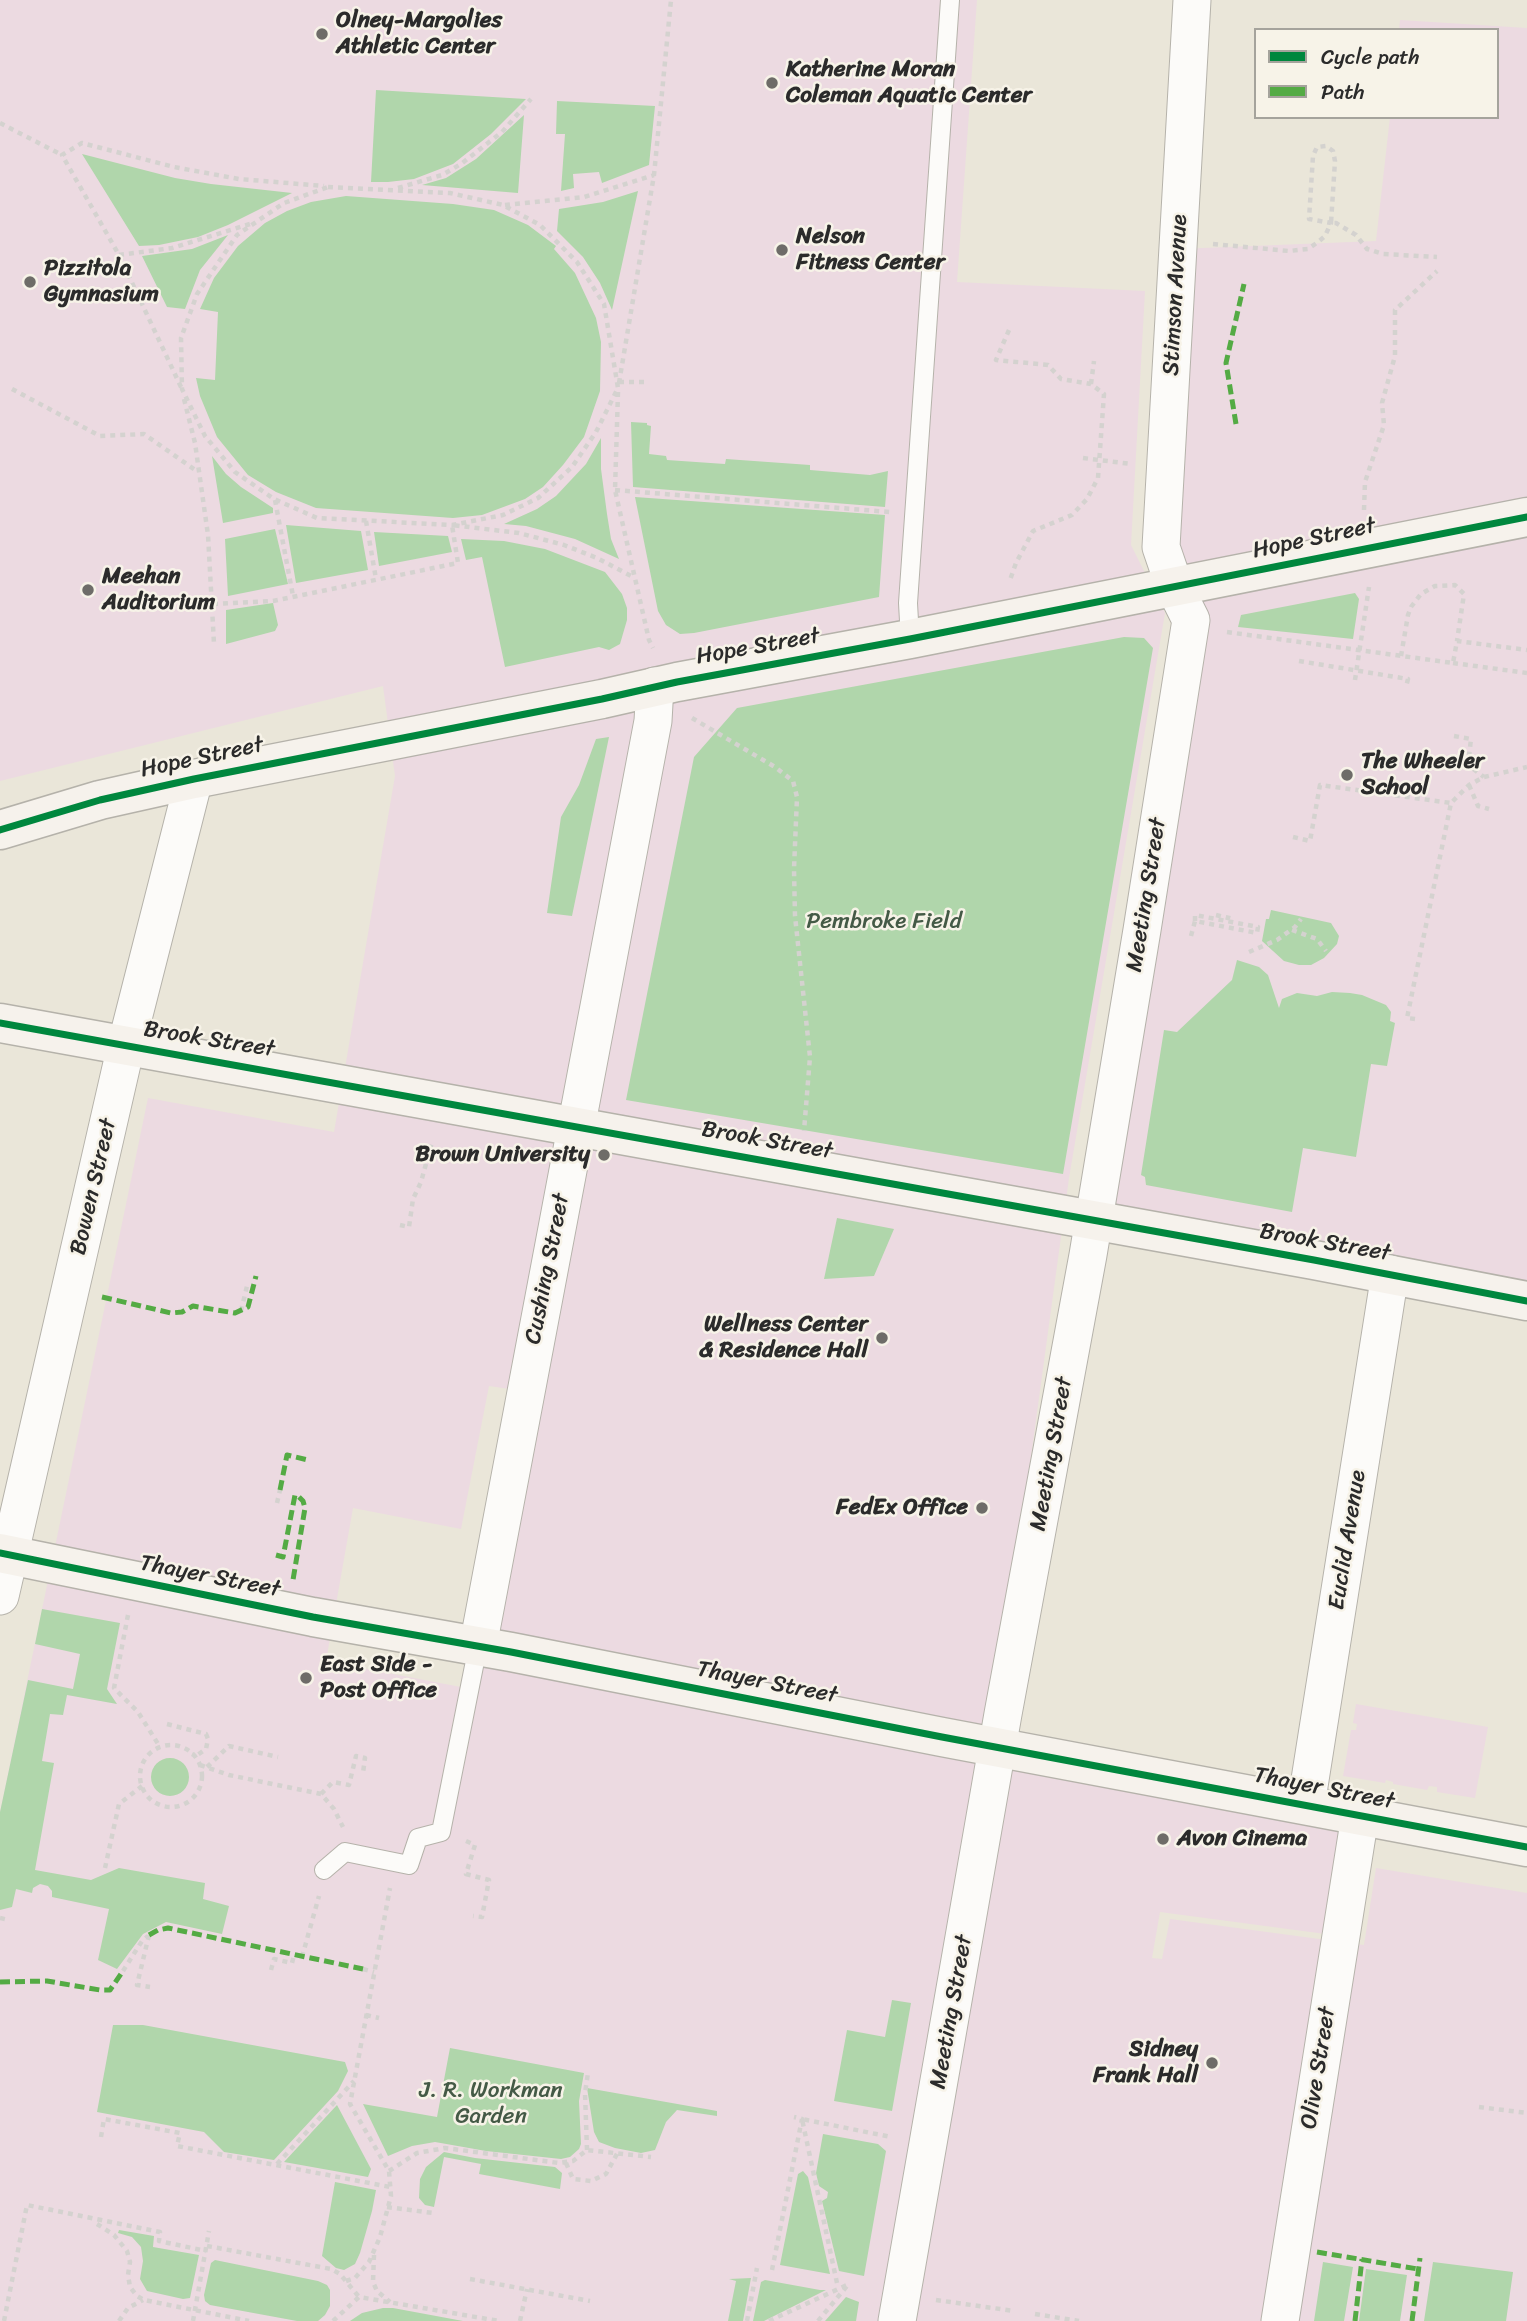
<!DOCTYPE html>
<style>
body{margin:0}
#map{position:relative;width:1527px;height:2321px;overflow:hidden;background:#eae6d9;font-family:Sriracha,sans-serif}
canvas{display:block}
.legend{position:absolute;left:1254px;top:28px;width:245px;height:91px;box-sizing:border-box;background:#f7f3e8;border:2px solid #a5a39c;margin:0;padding:9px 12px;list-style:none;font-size:21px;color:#2b2b2b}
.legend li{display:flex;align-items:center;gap:14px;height:35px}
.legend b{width:35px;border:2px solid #a5a39c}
</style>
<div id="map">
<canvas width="1527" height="2321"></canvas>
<ul class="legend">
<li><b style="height:9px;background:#00873e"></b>Cycle path</li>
<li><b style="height:9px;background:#54ab44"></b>Path</li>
</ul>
</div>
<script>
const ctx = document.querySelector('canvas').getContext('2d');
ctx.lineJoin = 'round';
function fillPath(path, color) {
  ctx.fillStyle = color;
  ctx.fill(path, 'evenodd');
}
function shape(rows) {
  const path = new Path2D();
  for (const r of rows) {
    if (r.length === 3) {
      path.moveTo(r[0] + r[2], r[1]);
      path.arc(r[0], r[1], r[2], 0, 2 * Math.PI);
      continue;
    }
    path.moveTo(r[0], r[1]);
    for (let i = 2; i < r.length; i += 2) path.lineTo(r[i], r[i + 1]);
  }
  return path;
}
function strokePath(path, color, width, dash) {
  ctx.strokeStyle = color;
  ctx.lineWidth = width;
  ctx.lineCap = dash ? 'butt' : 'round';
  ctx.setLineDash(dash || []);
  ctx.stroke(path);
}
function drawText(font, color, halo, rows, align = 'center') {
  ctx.font = font + ' Sriracha,sans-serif';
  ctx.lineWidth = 5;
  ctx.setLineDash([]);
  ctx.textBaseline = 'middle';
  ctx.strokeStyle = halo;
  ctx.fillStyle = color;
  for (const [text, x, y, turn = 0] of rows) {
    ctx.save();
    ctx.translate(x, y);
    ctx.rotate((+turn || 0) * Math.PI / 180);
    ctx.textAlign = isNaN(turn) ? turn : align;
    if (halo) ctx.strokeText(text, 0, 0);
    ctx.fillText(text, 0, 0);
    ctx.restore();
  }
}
const built = shape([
 [0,0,977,0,957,282,1145,291,1131,545,1165,613,1069,1178,1030,1464,997,1738,1370,1812,1348,1937,1160,1912,1152,1958,1162,1959,1170,1919,1364,1945,1376,1868,1527,1893,1527,2321,0,2321,0,1812,148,1098,334,1132,395,776,383,686,0,781],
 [489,1386,537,1393,471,1689,326,1661,353,1508,461,1529],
 [1400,20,1527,28,1527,1301,1093,1220,1191,620,1175,588,1178,249,1376,241,1390,117,1497,117,1497,30,1399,30],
 [1356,1704,1488,1727,1475,1798,1437,1792,1437,1787,1429,1786,1427,1790,1393,1784,1393,1782,1386,1780,1385,1783,1343,1776,1351,1730,1356,1730,1357,1724,1353,1723]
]);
const green = shape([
 [376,90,526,99,491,134,453,164,414,179,388,182,371,182],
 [557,101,655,106,649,165,602,183,599,172,573,174,574,188,561,191,565,134,556,134],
 [524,115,518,193,422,185,446,178,476,159],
 [82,154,175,178,211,184,292,193,228,225,198,237,159,245,139,246],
 [638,191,612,310,600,283,583,257,557,231,559,209,603,202],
 [346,196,453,204,494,210,528,225,556,246,554,249,575,273,596,318,601,342,600,391,584,437,563,465,543,487,525,499,482,515,453,518,316,508,276,492,248,475,217,437,200,396,196,378,215,380,218,312,200,309,214,278,238,246,265,223,287,211,311,202],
 [228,235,200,270,185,309,167,307,142,256,192,249],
 [631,422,647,423,647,425,651,426,649,454,666,456,667,460,725,464,726,459,810,465,810,470,870,475,888,471,885,507,633,487],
 [601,438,601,469,607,514,611,539,619,559,575,539,526,526,504,524,537,509,556,496,586,464],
 [212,456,226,474,241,487,273,508,273,513,223,523],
 [635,497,885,515,879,597,694,633,680,634,666,625,658,611],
 [286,525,361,531,368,570,296,583],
 [275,529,288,584,228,596,225,539],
 [374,532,448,536,452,552,379,566],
 [461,539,504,541,545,549,605,572,622,594,627,608,627,620,620,644,609,650,599,647,505,667,482,557,466,560],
 [1355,593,1359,599,1353,639,1238,627,1241,615],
 [273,603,278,625,275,631,226,644,226,610],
 [1124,637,1144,638,1153,648,1063,1174,626,1100,694,757,737,708],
 [609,737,572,916,547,913,561,817,579,785,596,739],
 [1271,910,1331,923,1339,936,1337,944,1324,958,1311,965,1299,965,1284,961,1262,941,1266,919,1269,919],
 [1237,960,1259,967,1268,975,1279,1008,1282,999,1297,993,1317,996,1332,992,1350,993,1362,995,1386,1005,1391,1012,1390,1021,1395,1023,1387,1066,1371,1064,1356,1157,1303,1148,1292,1212,1146,1185,1145,1177,1141,1175,1164,1030,1177,1032,1232,980],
 [837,1218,894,1229,874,1276,824,1279],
 [42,1609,120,1623,107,1689,117,1704,67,1695,63,1715,50,1714,42,1761,54,1763,35,1870,91,1880,119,1868,205,1883,203,1899,229,1906,222,1934,166,1922,143,1934,117,1969,98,1960,109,1909,52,1897,52,1891,48,1886,40,1884,33,1888,32,1893,16,1889,12,1907,0,1910,0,1812,28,1680,73,1689,80,1654,35,1644],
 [170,1777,19],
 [892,2000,911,2003,892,2111,834,2101,847,2030,885,2037],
 [113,2025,143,2025,345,2062,348,2071,338,2091,274,2160,224,2152,204,2132,97,2112],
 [450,2048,584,2073,579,2101,581,2144,579,2149,570,2157,561,2159,486,2151,435,2142,412,2146,388,2156,363,2104,437,2117],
 [587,2088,717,2111,717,2116,677,2110,666,2122,655,2150,641,2153,615,2148,599,2142,594,2132],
 [337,2105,371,2169,368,2177,284,2162],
 [823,2134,878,2144,886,2151,864,2276,839,2271,822,2201,827,2198,828,2192,819,2186,816,2173],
 [444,2152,475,2158,555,2167,562,2173,560,2189,479,2174,481,2164,444,2157,434,2207,425,2205,419,2198,420,2179,426,2167],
 [803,2171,808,2177,830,2274,780,2265,798,2174],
 [335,2182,376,2190,372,2211,360,2253,355,2264,344,2270,336,2268,322,2256],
 [119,2230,154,2236,153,2247,199,2255,190,2298,183,2299,147,2291,140,2279,143,2261,141,2247,132,2237,118,2233],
 [215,2260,318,2281,327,2285,330,2290,330,2306,325,2315,318,2321,297,2321,210,2305,205,2301,204,2295,211,2263],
 [1323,2262,1353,2267,1344,2321,1314,2321],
 [1433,2262,1513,2272,1506,2321,1424,2321],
 [1366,2269,1407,2275,1400,2321,1359,2321],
 [751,2278,743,2321,728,2321,736,2281,729,2279],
 [765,2280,820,2290,826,2290,764,2321,753,2321,761,2282],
 [846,2297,859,2302,856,2321,825,2321],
 [383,2308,393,2308,463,2321,350,2321,362,2313]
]);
const path = shape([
 [0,123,62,155],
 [328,187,450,193,503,205,540,225,577,262,604,304,618,388,596,432,572,467,538,498,503,515,452,525,317,518,274,499,235,472,205,436,182,389,181,338,197,294,237,235,284,203,328,187],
 [398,188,442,175,461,164,502,132,531,99],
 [505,205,584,197,654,175],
 [1213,244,1289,251,1308,249,1318,242,1325,236,1331,223,1309,219,1313,156,1317,147,1326,146,1333,151,1335,161,1331,223,1336,223,1356,235,1367,249,1383,254,1437,257],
 [119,255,172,248,250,224],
 [1009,330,996,360,1048,365,1061,379,1091,384,1104,394,1098,478,1087,499,1072,515,1033,531,1016,563,1010,580],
 [619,382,649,382],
 [619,383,654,175,671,0],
 [1091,384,1094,361],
 [181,387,119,255,62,155,82,143,174,167,239,179,324,186],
 [12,389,100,436,144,434,198,472],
 [618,392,615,490,649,640,653,648],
 [184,399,195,443,208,535,214,644],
 [1083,458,1131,464],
 [615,490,890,512],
 [275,500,293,596],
 [1364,510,1365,482,1384,425,1382,403,1395,356,1395,310,1437,271],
 [366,521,376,579],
 [213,604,273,601,458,563,452,525,519,533,564,545,597,558,635,578],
 [1227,632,1453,663,1457,641,1527,650],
 [1401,656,1408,615,1411,607,1421,594,1435,586,1455,585,1464,594,1457,641],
 [1299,661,1408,679,1406,687],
 [1453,663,1527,673],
 [1355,680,1369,587],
 [692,718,775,767,793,781,797,797,794,869,795,916,810,1057,804,1131],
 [1454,736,1471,739,1468,765,1484,777],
 [1469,785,1478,806,1489,809],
 [1293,837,1310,841,1320,785,1451,803],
 [1216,915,1228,918,1229,914],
 [1292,930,1317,939,1326,951],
 [1191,936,1195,921,1257,933,1258,927,1195,915,1195,921],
 [1249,952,1277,940,1295,927,1301,919],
 [1415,1019,1407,1018,1451,803,1469,785,1484,777,1527,767],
 [400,1225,409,1227,413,1199,421,1182,432,1142],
 [241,1311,247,1286],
 [277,1503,280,1490],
 [128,1615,114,1688,138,1712,160,1747],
 [167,1724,206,1734,208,1739,206,1749,196,1756,192,1754],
 [171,1776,31],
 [200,1765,229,1775,321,1794,334,1809,343,1827],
 [207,1767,229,1746,278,1757],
 [321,1794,333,1782,349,1785,356,1756,365,1758,363,1773],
 [466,1841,475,1845,466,1874,489,1880,482,1917,473,1916],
 [105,1868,119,1804,142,1786],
 [0,1918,9,1920],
 [149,1935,137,1985,150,1987],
 [302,1957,319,1896],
 [363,1969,374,1972],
 [271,1970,274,1959,292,1963,294,1955],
 [123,1971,142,1941,148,1936],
 [366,2015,379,2018],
 [1479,2107,1527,2113],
 [101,2137,104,2119,180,2133,177,2146,390,2187],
 [587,2150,585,2093,588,2073],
 [566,2163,573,2179,591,2181,606,2174,618,2152],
 [277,2164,354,2081],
 [389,2171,417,2153,445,2148,559,2163,573,2161,587,2150,651,2157],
 [387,2207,433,2213],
 [97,2224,114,2235,127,2251,130,2262,128,2275,130,2287,137,2296,144,2300,249,2321],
 [207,2246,331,2269,340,2274,359,2297],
 [374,2255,373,2282,377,2291,390,2302],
 [772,2270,802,2119,794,2117],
 [470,2279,590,2301],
 [346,2281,355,2278,369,2262,380,2237,391,2196,389,2171,350,2104,390,1888],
 [837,2283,802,2119,891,2137],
 [936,2300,1014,2311],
 [1035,2314,1079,2321],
 [4,2321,27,2205,160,2232,159,2241,206,2251],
 [119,2321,128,2308,143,2300],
 [193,2321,209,2231],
 [333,2321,359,2297,499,2321],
 [520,2321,527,2289],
 [747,2321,757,2268],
 [769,2321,847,2285],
 [818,2321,847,2286]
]);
const lane = shape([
 [910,639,908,603,950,0],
 [324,1870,345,1852,409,1865,418,1838,441,1832,478,1646]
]);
const street = shape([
 [0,1596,126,1046,194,779],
 [478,1646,653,721,655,686],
 [1306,1805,1390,1274],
 [897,2321,1003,1714,1088,1255,1142,930,1191,620,1175,588,1161,547,1192,0],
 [1280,2321,1360,1816]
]);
const secondary = shape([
 [0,830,100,800,194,779,602,699,677,682,910,639,1527,517],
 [0,1023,1314,1260,1527,1301],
 [0,1553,313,1617,511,1652,942,1737,1527,1847]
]);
const quiet = shape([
 [1236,424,1226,363,1244,284],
 [102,1297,171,1313,182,1312,193,1306,235,1313,248,1307,256,1276],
 [280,1490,287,1455,308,1460],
 [276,1555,283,1557,295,1495,298,1496,303,1501,305,1508,293,1580],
 [149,1935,158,1930,168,1928,363,1969],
 [0,1982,47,1981,100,1990,110,1990,123,1971],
 [1317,2252,1418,2269],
 [1355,2321,1362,2259],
 [1412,2321,1420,2258]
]);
const cycleway = shape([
 [0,830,100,800,194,779,602,699,677,682,910,639,1527,517],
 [0,1023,1314,1260,1527,1301],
 [0,1553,313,1617,511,1652,942,1737,1527,1847]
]);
const markers = [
 [322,34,7,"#6e6c68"],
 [772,83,7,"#6e6c68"],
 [782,250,7,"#6e6c68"],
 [30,282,7,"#6e6c68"],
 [88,590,7,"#6e6c68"],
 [1347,775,7,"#6e6c68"],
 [604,1155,7,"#6e6c68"],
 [882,1338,7,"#6e6c68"],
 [982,1508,7,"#6e6c68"],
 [306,1678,7,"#6e6c68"],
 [1163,1839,7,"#6e6c68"],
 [1212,2063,7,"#6e6c68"]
];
const poiNames = [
 ["Olney-Margolies",336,21],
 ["Athletic Center",336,47],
 ["Katherine Moran",786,70],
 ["Coleman Aquatic Center",786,96],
 ["Nelson",796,237],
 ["Fitness Center",796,263],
 ["Pizzitola",44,269],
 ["Gymnasium",44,295],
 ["Meehan",102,577],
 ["Auditorium",102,603],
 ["The Wheeler",1361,762],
 ["School",1361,788],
 ["Brown University",590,1155,"right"],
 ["Wellness Center",868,1325,"right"],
 ["& Residence Hall",868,1351,"right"],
 ["FedEx Office",968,1508,"right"],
 ["East Side -",320,1665],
 ["Post Office",320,1691],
 ["Avon Cinema",1177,1839],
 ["Sidney",1198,2050,"right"],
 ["Frank Hall",1198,2076,"right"]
];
const streetNames = [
 ["Stimson Avenue",1176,295,-87],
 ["Hope Street",1314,539,-12],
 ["Hope Street",758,647,-10],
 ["Hope Street",202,758,-12],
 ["Meeting Street",1147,895,-81],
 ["Brook Street",209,1040,9],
 ["Brook Street",767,1141,10],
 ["Bowen Street",94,1187,-77],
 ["Brook Street",1325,1243,10],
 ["Cushing Street",548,1269,-79],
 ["Meeting Street",1052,1454,-80],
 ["Euclid Avenue",1348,1540,-81],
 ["Thayer Street",210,1577,11],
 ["Thayer Street",767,1683,11],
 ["Thayer Street",1324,1789,11],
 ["Meeting Street",952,2012,-80],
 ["Olive Street",1319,2068,-81]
];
const parkNames = [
 ["Pembroke Field",884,922],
 ["J. R. Workman",491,2091],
 ["Garden",491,2117]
];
fillPath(built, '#ecdae1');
fillPath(green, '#b0d6ab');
strokePath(lane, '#b5b2aa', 20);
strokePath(street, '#b5b2aa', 39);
strokePath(secondary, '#b5b2aa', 41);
strokePath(path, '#d4d2cf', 4.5, [5, 5]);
strokePath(lane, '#fcfbf9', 18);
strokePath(street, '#fcfbf9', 37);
strokePath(secondary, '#f6f2ec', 38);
strokePath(quiet, '#54ab44', 5, [10, 5]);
strokePath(cycleway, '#00873e', 7);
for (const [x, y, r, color] of markers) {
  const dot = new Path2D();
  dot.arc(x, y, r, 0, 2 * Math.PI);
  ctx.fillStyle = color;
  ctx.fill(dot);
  strokePath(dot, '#f7f3e8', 2.5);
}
drawText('bold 23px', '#2b2b2b', '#f7f3e8', poiNames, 'left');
drawText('23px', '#2b2b2b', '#f7f3e8', streetNames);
drawText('23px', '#445a46', '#f7f3e8', parkNames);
</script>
